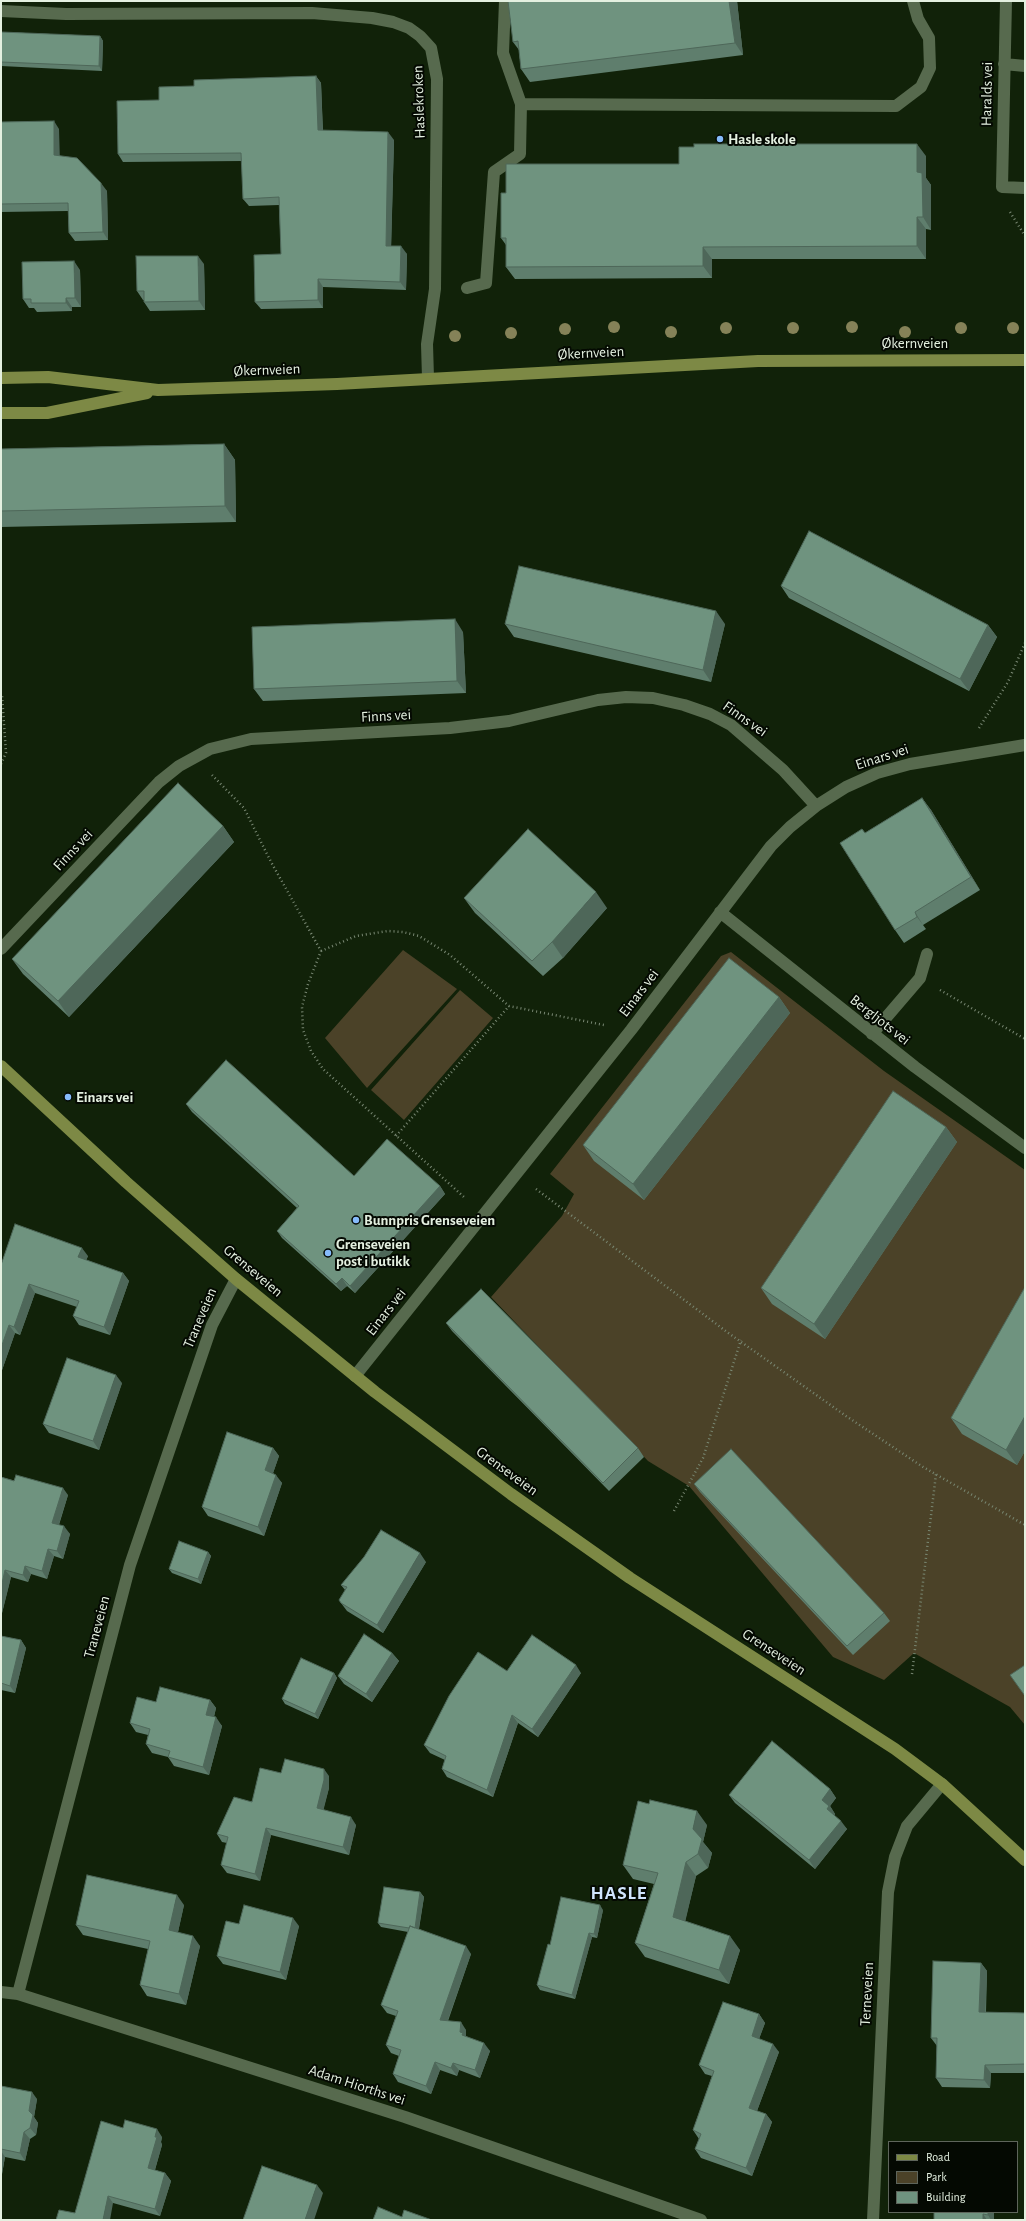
<!DOCTYPE html>
<meta charset="utf-8">
<style>
body{margin:0}
#map{position:relative;width:1026px;height:2221px;overflow:hidden;background:#112209;font-family:"Alegreya Sans",sans-serif}
canvas{display:block}
.frame{position:absolute;inset:0;border:2px solid #e4f0e0;pointer-events:none}
.legend{position:absolute;left:888px;top:2141px;width:130px;height:72px;box-sizing:border-box;background:#040902;border:1px solid #5e655b;margin:0;padding:5px 7px;list-style:none;font-size:12px;color:#e4f0e0}
.legend li{display:flex;align-items:center;gap:8px;height:20px}
.legend b{width:20px;border:1px solid #5e655b}
</style>
<div id="map">
<canvas width="1026" height="2221"></canvas>
<div class="frame"></div>
<ul class="legend">
<li><b style="height:5px;background:#7d8945"></b>Road</li>
<li><b style="height:11px;background:#4b4228"></b>Park</li>
<li><b style="height:11px;background:#6f937f"></b>Building</li>
</ul>
</div>
<script>
const ctx = document.querySelector('canvas').getContext('2d');
ctx.lineJoin = 'round';
function fillPath(path, color) {
  ctx.fillStyle = color;
  ctx.fill(path, 'evenodd');
}
function shape(rows) {
  const path = new Path2D();
  for (const r of rows) {
    path.moveTo(r[0], r[1]);
    for (let i = 2; i < r.length; i += 2) path.lineTo(r[i], r[i + 1]);
  }
  return path;
}
function strokePath(path, color, width, dash) {
  ctx.strokeStyle = color;
  ctx.lineWidth = width;
  ctx.lineCap = dash ? 'butt' : 'round';
  ctx.setLineDash(dash || []);
  ctx.stroke(path);
}
function drawText(font, color, halo, rows, align = 'center') {
  ctx.font = font + ' "Alegreya Sans",sans-serif';
  ctx.lineWidth = 4;
  ctx.setLineDash([]);
  ctx.textBaseline = 'middle';
  ctx.strokeStyle = halo;
  ctx.fillStyle = color;
  for (const [text, x, y, turn = 0] of rows) {
    ctx.save();
    ctx.translate(x, y);
    ctx.rotate((+turn || 0) * Math.PI / 180);
    ctx.textAlign = isNaN(turn) ? turn : align;
    if (halo) ctx.strokeText(text, 0, 0);
    ctx.fillText(text, 0, 0);
    ctx.restore();
  }
}
const green = shape([
 [403,950,457,989,367,1088,325,1038],
 [731,952,884,1071,1025,1170,1025,1725,1010,1707,914,1653,884,1680,833,1657,689,1486,648,1461,491,1297,562,1216,574,1194,550,1174,721,956],
 [460,990,493,1018,404,1120,371,1090]
]);
const path = shape([
 [1010,212,1025,236],
 [979,728,1008,682,1025,643],
 [1,764,6,753,2,695],
 [212,775,244,808,271,862,321,951,308,984,302,1007,303,1030,311,1051,323,1069,465,1198],
 [321,951,356,936,388,931,403,932,419,936,450,955,509,1006,604,1025],
 [940,990,1025,1039],
 [396,1136,509,1006],
 [536,1189,727,1332,846,1416,923,1467,1025,1525],
 [674,1511,703,1458,741,1340],
 [912,1674,936,1474]
]);
const minor = shape([
 [1006,1,1002,187,1025,188],
 [1,11,66,14,312,13,372,18,393,22,409,28,420,36,431,48,437,79,435,289,427,344,428,378],
 [1004,64,1025,66],
 [521,104,896,106,921,87,930,68,929,38,918,19,913,1],
 [467,288,486,283,494,172,520,154,521,104,503,53,505,1],
 [720,912,915,1067,1025,1148],
 [1,949,159,782,179,766,210,749,251,739,450,728,509,721,598,700,626,697,653,698,684,705,710,714,731,725,783,770,816,806],
 [872,1034,920,978,927,954],
 [355,1376,631,1030,771,846,790,827,816,806,846,787,877,773,910,764,1025,745],
 [1,1992,18,1994,405,2117,701,2220],
 [18,1994,130,1565,212,1325,236,1279],
 [873,2220,888,1892,895,1857,907,1826,942,1784]
]);
const major = shape([
 [1,378,48,377,158,390,337,384,758,361,1025,360],
 [1,413,47,413,147,393],
 [1,1066,126,1182,236,1279,375,1392,511,1494,630,1578,895,1749,942,1784,1025,1860]
]);
const trees = [
 [614,327],
 [852,327],
 [726,328],
 [793,328],
 [961,328],
 [1013,328],
 [565,329],
 [671,332],
 [905,332],
 [511,333],
 [455,336]
];
const wall = shape([
 [737,1,743,55,530,82,521,69,519,50,513,42],
 [1,32,100,36,103,41,102,71,1,66],
 [316,76,321,83,323,131,394,140,391,246,407,254,406,290,323,287,323,308,261,309,255,302,281,254,279,205,249,206,243,199,242,161,123,162,118,154,159,100,194,86],
 [1,122,59,129,59,156,107,191,108,240,75,241,69,233,68,211,1,212],
 [926,156,926,178,931,185,931,230,926,229,926,259,712,259,712,278,515,279,506,267,506,245,501,238,506,193,679,164],
 [204,264,205,310,150,311,144,302,144,300,143,300,137,291],
 [80,270,81,307,72,307,72,311,37,312,34,308,29,308,23,299],
 [224,444,235,460,236,522,1,527,1,449],
 [781,586,988,625,997,637,969,691,789,598],
 [505,624,725,624,711,682,514,637],
 [463,632,466,693,263,701,254,689],
 [922,798,931,810,980,890,923,925,926,929,904,943,895,930,865,833],
 [223,826,234,842,69,1017,23,974,12,959],
 [464,898,607,908,563,958,543,976,475,913],
 [779,997,790,1013,644,1200,594,1161,583,1145],
 [186,1104,354,1176,440,1186,445,1194,355,1293,347,1286,341,1291,282,1238,277,1231,297,1208,192,1112],
 [946,1127,957,1142,825,1339,772,1304,761,1288],
 [88,1256,86,1260,123,1273,129,1281,110,1335,79,1325,73,1316,77,1307,35,1293,20,1335,15,1333,1,1373,1,1265],
 [1025,1287,1025,1451,1017,1465,962,1434,951,1418],
 [446,1323,638,1448,644,1457,609,1491,452,1331],
 [122,1383,99,1450,49,1433,43,1424],
 [273,1448,279,1456,273,1473,282,1483,264,1536,208,1516,202,1507],
 [1,1477,68,1495,59,1525,70,1534,63,1559,54,1556,47,1579,31,1574,28,1582,11,1577,1,1617],
 [694,1484,884,1613,890,1621,853,1655,700,1492],
 [208,1552,211,1556,201,1584,172,1573,169,1569],
 [426,1562,383,1633,347,1611,341,1603,345,1590,341,1585],
 [1,1636,21,1640,26,1648,15,1693,1,1690],
 [392,1653,399,1661,372,1702,344,1684,338,1676],
 [507,1671,581,1673,538,1737,518,1723,493,1797,447,1777,442,1769,445,1760,430,1753,424,1745],
 [334,1673,337,1678,318,1719,285,1704,282,1699],
 [210,1700,216,1708,214,1717,222,1726,209,1775,174,1766,168,1757,152,1753,146,1744,148,1735,136,1732,130,1723,156,1702],
 [281,1773,329,1776,329,1788,323,1810,356,1825,349,1855,271,1835,260,1881,227,1873,221,1865,227,1843,222,1842,217,1834],
 [830,1789,836,1798,830,1806,835,1814,834,1816,847,1829,815,1869,735,1803,729,1795],
 [707,1825,703,1842,712,1853,708,1868,696,1876,685,1921,740,1950,729,1984,645,1957,635,1943,654,1884,633,1879,623,1865],
 [420,1892,424,1897,419,1929,471,1954,448,2021,466,2030,466,2036,490,2051,480,2078,459,2070,457,2076,440,2070,431,2094,398,2082,393,2074,399,2056,391,2053,386,2045,396,2016,387,2013,381,2005,408,1932,381,1927,378,1923],
 [184,1905,178,1932,200,1946,186,2005,147,1996,140,1985,148,1949,83,1935,76,1925],
 [603,1910,597,1938,592,1937,575,1999,540,1990,537,1985,550,1945],
 [239,1924,299,1926,286,1980,223,1964,217,1956],
 [981,1963,987,1971,986,2012,1025,2013,1025,2073,991,2073,990,2088,942,2087,936,2078,937,2046,931,2038],
 [759,2014,765,2023,759,2039,779,2052,757,2111,766,2114,772,2122,752,2176,701,2158,695,2149,699,2139,693,2130,712,2076,705,2074,699,2065],
 [1,2086,37,2099,34,2117,38,2123,36,2135,30,2139,25,2161,5,2157,2,2174,1,2174],
 [123,2128,162,2137,161,2142,162,2145,155,2170,165,2173,171,2181,160,2216,113,2203,75,2213],
 [994,2212,994,2220,934,2220]
]);
const shadedWall = shape([
 [729,1,737,1,743,55,735,43],
 [100,36,103,41,102,71,99,66],
 [316,76,321,83,323,138,318,130],
 [54,121,59,129,60,163,54,155],
 [388,132,394,140,391,253,386,246],
 [917,144,926,156,926,178,931,185,931,230,923,217,917,172],
 [101,183,107,191,108,240,103,232],
 [917,217,926,229,926,259,917,246],
 [401,246,407,254,406,290,400,282],
 [703,247,712,259,712,278,703,266],
 [198,256,204,264,205,310,199,301],
 [74,261,80,270,81,307,75,298],
 [318,279,323,287,323,308,318,300],
 [66,298,72,307,72,311,66,303],
 [224,444,235,460,236,522,225,506],
 [716,611,725,624,711,682,703,670],
 [455,619,463,632,466,693,457,681],
 [988,625,997,637,969,691,960,679],
 [922,798,931,810,980,890,971,877],
 [223,826,234,842,69,1017,58,1001],
 [596,892,607,908,563,958,552,942],
 [915,912,923,925,926,929,917,917],
 [779,997,790,1013,644,1200,633,1184],
 [946,1127,957,1142,825,1339,814,1324],
 [440,1186,445,1194,355,1293,350,1286],
 [82,1248,88,1256,84,1266,78,1257],
 [123,1273,129,1281,110,1335,104,1327],
 [342,1278,347,1286,341,1291,336,1284],
 [29,1284,35,1293,20,1335,14,1327],
 [9,1325,15,1333,1,1373,1,1348],
 [116,1375,122,1383,99,1450,93,1441],
 [1025,1416,1025,1451,1017,1465,1006,1450],
 [273,1448,279,1456,271,1479,265,1470],
 [276,1475,282,1483,264,1536,258,1527],
 [63,1488,68,1495,57,1530,52,1523],
 [64,1526,70,1534,63,1559,57,1551],
 [48,1549,54,1556,47,1579,42,1571],
 [208,1552,211,1556,201,1584,198,1579],
 [420,1553,426,1562,383,1633,377,1625],
 [25,1566,31,1574,28,1582,23,1575],
 [5,1570,11,1577,1,1617,1,1588],
 [21,1640,26,1648,15,1693,10,1686],
 [392,1653,399,1661,372,1702,366,1694],
 [576,1665,581,1673,538,1737,532,1729],
 [334,1673,337,1678,318,1719,315,1714],
 [210,1700,216,1708,212,1724,206,1715],
 [512,1715,518,1723,493,1797,487,1790],
 [216,1717,222,1726,209,1775,203,1767],
 [324,1769,329,1776,329,1788,322,1816,317,1808],
 [830,1789,836,1798,830,1806,835,1814,833,1817,822,1800],
 [697,1811,707,1825,703,1842,712,1853,708,1868,698,1854,693,1829],
 [351,1817,356,1825,349,1855,343,1847],
 [841,1821,847,1829,815,1869,809,1860],
 [266,1828,271,1835,260,1881,255,1874],
 [686,1862,696,1876,683,1931,673,1917],
 [420,1892,424,1897,418,1933,415,1929],
 [177,1895,184,1905,176,1941,169,1930],
 [600,1905,603,1910,597,1938,594,1934],
 [293,1918,299,1926,286,1980,280,1972],
 [589,1933,592,1937,575,1999,572,1995],
 [193,1936,200,1946,186,2005,179,1994],
 [730,1936,740,1950,729,1984,719,1970],
 [466,1946,471,1954,445,2028,440,2020],
 [981,1963,987,1971,985,2021,979,2012],
 [759,2014,765,2023,757,2044,752,2036],
 [461,2022,466,2030,466,2037,468,2043,460,2032],
 [484,2043,490,2051,480,2078,475,2070],
 [773,2044,779,2052,755,2116,749,2108],
 [435,2062,440,2070,431,2094,426,2086],
 [453,2063,459,2070,457,2076,451,2068],
 [985,2065,991,2073,990,2088,984,2080],
 [32,2092,37,2099,34,2117,38,2123,36,2135,30,2128,29,2111],
 [766,2114,772,2122,752,2176,746,2168],
 [157,2129,162,2137,161,2142,162,2145,153,2176,148,2168],
 [24,2132,30,2139,25,2161,20,2153],
 [1,2151,5,2157,2,2174,1,2173],
 [165,2173,171,2181,160,2216,155,2209],
 [317,2185,323,2193,314,2220,305,2220],
 [108,2196,113,2203,110,2220,103,2220],
 [988,2212,994,2212,994,2220,991,2220,988,2215],
 [983,2214,987,2220,983,2220]
]);
const building = shape([
 [508,1,729,1,735,43,521,69,518,41,513,42,508,1],
 [1,32,100,36,99,66,1,62,1,32],
 [316,76,318,130,388,132,386,246,401,246,400,282,318,279,318,300,255,302,254,255,281,254,279,197,243,199,241,153,118,154,117,101,159,100,159,87,194,86,194,80,316,76],
 [54,121,54,155,77,158,101,183,103,232,69,233,68,203,1,204,1,122,54,121],
 [694,144,917,144,917,172,922,173,923,217,917,217,917,246,703,247,703,266,506,267,506,238,501,238,501,193,506,193,506,164,679,164,679,147,694,147,694,144],
 [136,256,198,256,199,301,144,302,144,291,137,291,136,256],
 [74,261,75,298,66,298,66,303,31,303,31,299,23,299,22,262,74,261],
 [224,444,225,506,1,511,1,449,224,444],
 [809,531,988,625,960,679,781,586,809,531],
 [519,566,716,611,703,670,505,624,519,566],
 [455,619,457,681,254,689,252,627,455,619],
 [178,783,223,826,58,1001,12,959,178,783],
 [922,798,971,877,915,912,917,917,895,930,840,843,862,829,865,833,922,798],
 [528,829,596,892,552,942,532,961,464,898,528,829],
 [729,958,779,997,633,1184,583,1145,729,958],
 [226,1060,354,1176,387,1139,440,1186,350,1286,342,1278,336,1284,277,1231,299,1206,186,1104,226,1060],
 [893,1091,946,1127,814,1324,761,1288,893,1091],
 [15,1224,82,1248,78,1257,123,1273,104,1327,73,1316,79,1301,29,1284,14,1327,9,1325,1,1348,1,1265,15,1224],
 [1025,1287,1025,1416,1006,1450,951,1418,1025,1287],
 [481,1289,638,1448,603,1483,446,1323,481,1289],
 [67,1358,116,1375,93,1441,43,1424,67,1358],
 [227,1432,273,1448,265,1470,276,1475,258,1527,202,1507,227,1432],
 [731,1449,884,1613,847,1646,694,1484,731,1449],
 [16,1475,63,1488,52,1523,64,1526,57,1551,48,1549,42,1571,25,1566,23,1575,5,1570,1,1588,1,1477,14,1481,16,1475],
 [381,1530,420,1553,377,1625,341,1603,339,1600,347,1587,341,1585,364,1557,381,1530],
 [179,1541,208,1552,198,1579,169,1569,179,1541],
 [364,1634,392,1653,366,1694,338,1676,364,1634],
 [532,1635,576,1665,532,1729,512,1715,487,1790,442,1769,446,1756,424,1745,449,1696,478,1652,507,1671,532,1635],
 [1,1636,21,1640,10,1686,1,1683,1,1636],
 [301,1658,334,1673,315,1714,282,1699,301,1658],
 [1025,1665,1025,1696,1010,1675,1025,1665],
 [160,1687,210,1700,206,1715,216,1717,203,1767,168,1757,170,1751,146,1744,150,1729,130,1723,137,1697,156,1702,160,1687],
 [772,1741,830,1789,822,1800,829,1806,827,1809,841,1821,809,1860,729,1795,772,1741],
 [285,1759,324,1769,324,1780,317,1808,351,1817,343,1847,266,1828,255,1874,221,1865,228,1837,217,1834,234,1797,252,1802,260,1768,281,1773,285,1759],
 [650,1800,697,1811,693,1829,702,1839,698,1854,686,1862,673,1917,730,1936,719,1970,635,1943,658,1873,623,1865,638,1801,649,1804,650,1800],
 [87,1875,177,1895,169,1930,193,1936,179,1994,140,1985,150,1941,76,1925,87,1875],
 [384,1887,420,1892,415,1928,410,1926,409,1928,378,1923,384,1887],
 [561,1897,600,1905,594,1934,589,1933,572,1995,537,1985,548,1944,550,1945,561,1897],
 [244,1905,293,1918,280,1972,217,1956,226,1921,239,1924,244,1905],
 [410,1926,466,1946,440,2020,461,2022,460,2032,463,2033,462,2035,484,2043,475,2070,453,2063,451,2068,435,2062,426,2086,393,2074,401,2050,386,2045,398,2011,381,2005,410,1926],
 [933,1961,981,1963,979,2012,1025,2013,1025,2064,985,2065,984,2080,936,2078,937,2038,931,2038,933,1961],
 [723,2002,759,2014,752,2036,773,2044,749,2108,766,2114,746,2168,695,2149,701,2134,693,2130,714,2071,699,2065,723,2002],
 [1,2086,32,2092,29,2111,33,2115,30,2128,24,2132,20,2153,1,2149,1,2086],
 [125,2120,157,2129,155,2137,157,2137,148,2168,165,2173,155,2209,108,2196,103,2220,56,2220,59,2210,75,2213,101,2121,123,2128,125,2120],
 [262,2166,317,2185,305,2220,243,2220,262,2166],
 [378,2207,402,2217,404,2210,432,2220,373,2220,378,2207],
 [934,2212,988,2212,988,2215,983,2214,983,2220,934,2220,934,2212]
]);
const markers = [
 [720,139,4,"#86bbfb"],
 [68,1097,4,"#86bbfb"],
 [356,1220,4,"#86bbfb"],
 [328,1253,4,"#86bbfb"]
];
const streetNames = [
 ["Haralds vei",987,94,-89],
 ["Haslekroken",419,102,-92],
 ["Økernveien",915,343],
 ["Økernveien",591,353,-3],
 ["Økernveien",267,370,-2],
 ["Finns vei",386,716,-3],
 ["Finns vei",745,719,35],
 ["Einars vei",882,757,-18],
 ["Finns vei",73,850,-47],
 ["Einars vei",639,993,-53],
 ["Bergljots vei",880,1020,38],
 ["Grenseveien",253,1271,40],
 ["Einars vei",386,1312,-52],
 ["Traneveien",200,1318,-67],
 ["Grenseveien",507,1471,36],
 ["Traneveien",97,1627,-75],
 ["Grenseveien",774,1652,33],
 ["Terneveien",867,1994,-87],
 ["Adam Hiorths vei",357,2085,18]
];
const poiNames = [
 ["Hasle skole",728,139],
 ["Einars vei",76,1097],
 ["Bunnpris Grenseveien",364,1220],
 ["Grenseveien",336,1244],
 ["post i butikk",336,1261]
];
const districtNames = [
 ["HASLE",619,1893]
];
fillPath(green, '#4b4228');
strokePath(path, '#798873', 2.5, [1, 3]);
strokePath(minor, '#576a4e', 12);
strokePath(major, '#7d8945', 12);
ctx.fillStyle = '#858258';
for (const [x, y] of trees) {
  ctx.beginPath();
  ctx.arc(x, y, 6, 0, 2 * Math.PI);
  ctx.fill();
}
fillPath(wall, '#5f7e6d');
fillPath(shadedWall, '#4e6759');
fillPath(building, '#6f937f');
strokePath(building, '#4e6759', 1);
for (const [x, y, r, color] of markers) {
  const dot = new Path2D();
  dot.arc(x, y, r, 0, 2 * Math.PI);
  ctx.fillStyle = color;
  ctx.fill(dot);
  strokePath(dot, '#040902', 1.5);
}
drawText('15px', '#e4f0e0', '#040902', streetNames);
drawText('bold 15px', '#e4f0e0', '#040902', poiNames, 'left');
ctx.letterSpacing = '1px';
drawText('bold 19px', '#d0e5fd', '#040902', districtNames);
ctx.letterSpacing = '0px';
</script>
